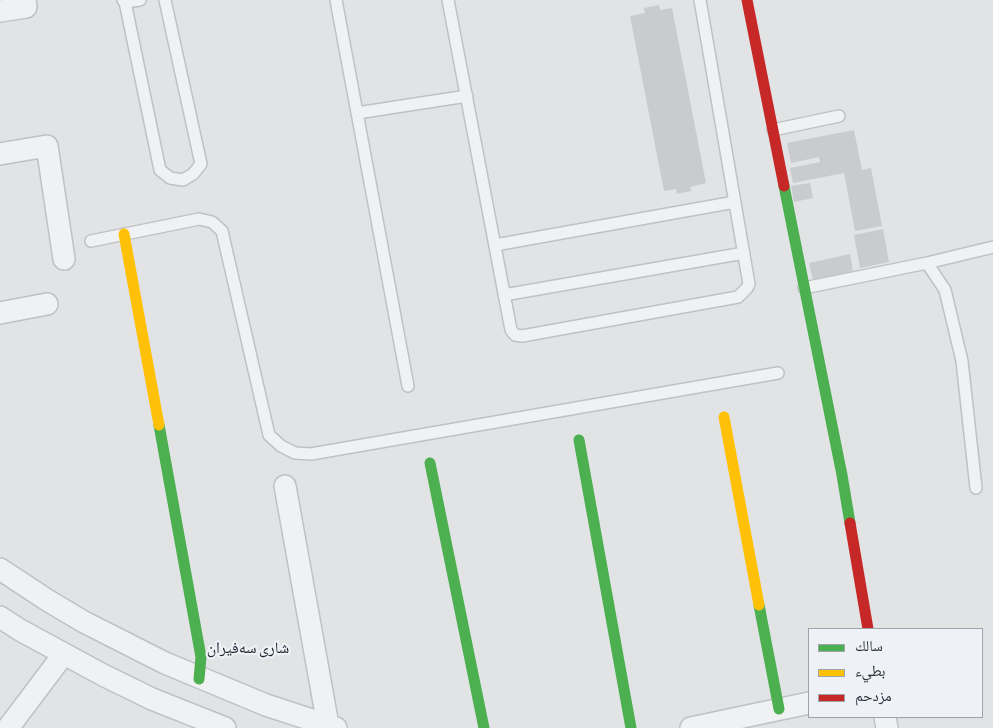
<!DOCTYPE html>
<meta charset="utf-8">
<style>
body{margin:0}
#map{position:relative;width:993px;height:728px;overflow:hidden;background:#e1e3e5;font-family:"Asap Condensed","Noto Naskh Arabic",sans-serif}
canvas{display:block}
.legend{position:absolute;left:808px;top:628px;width:175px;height:90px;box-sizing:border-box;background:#eef1f5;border:1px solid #9fa4ab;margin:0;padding:6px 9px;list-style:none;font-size:15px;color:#29313d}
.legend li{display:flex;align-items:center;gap:10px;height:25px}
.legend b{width:25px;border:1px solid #9fa4ab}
</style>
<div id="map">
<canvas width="993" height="728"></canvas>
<ul class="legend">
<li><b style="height:6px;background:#4caf50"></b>سالك</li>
<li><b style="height:6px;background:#ffc107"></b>بطيء</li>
<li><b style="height:6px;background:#c62828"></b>مزدحم</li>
</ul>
</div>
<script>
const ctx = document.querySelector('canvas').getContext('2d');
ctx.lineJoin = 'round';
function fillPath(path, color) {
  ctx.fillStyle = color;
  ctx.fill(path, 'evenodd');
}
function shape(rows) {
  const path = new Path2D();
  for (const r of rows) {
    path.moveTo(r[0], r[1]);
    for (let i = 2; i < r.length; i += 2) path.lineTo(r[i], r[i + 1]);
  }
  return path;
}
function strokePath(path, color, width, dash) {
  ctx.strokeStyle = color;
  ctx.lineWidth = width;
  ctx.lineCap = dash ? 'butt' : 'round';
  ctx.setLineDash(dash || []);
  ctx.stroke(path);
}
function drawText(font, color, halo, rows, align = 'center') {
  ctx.font = font + ' "Asap Condensed","Noto Naskh Arabic",sans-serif';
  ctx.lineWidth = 4.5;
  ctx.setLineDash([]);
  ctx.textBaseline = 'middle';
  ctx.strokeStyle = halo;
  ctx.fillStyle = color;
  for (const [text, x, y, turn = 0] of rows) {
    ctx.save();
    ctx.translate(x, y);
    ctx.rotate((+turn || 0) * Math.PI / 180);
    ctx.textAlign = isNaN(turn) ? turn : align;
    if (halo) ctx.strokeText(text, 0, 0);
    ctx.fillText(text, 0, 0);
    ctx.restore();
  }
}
const building = shape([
 [659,5,660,10,672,8,706,183,690,187,691,191,677,194,676,189,664,191,630,16,645,13,644,8],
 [854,130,862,170,871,168,882,226,855,231,844,173,793,183,790,168,820,162,819,157,791,163,787,143],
 [810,183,813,198,794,202,791,186],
 [883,229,889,262,860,268,854,235],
 [850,254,853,271,813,280,809,263]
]);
const lane = shape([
 [123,0,125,2,140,0],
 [336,0,408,386],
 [448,0,511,330,515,335,522,336,738,297,747,288,749,284,700,0],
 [125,2,160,170,170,178,183,180,193,174,201,164,165,0],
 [357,113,467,96],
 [773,130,839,116],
 [91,241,199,219,212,222,222,231,269,435,281,446,295,453,311,454,778,373],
 [495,245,735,202],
 [927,263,993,247],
 [804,288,927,263,945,290,962,361,976,488],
 [504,295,744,253]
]);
const street = shape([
 [0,11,26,7,25,0],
 [0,154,47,146,64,259],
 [0,313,47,304],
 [285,486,328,725],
 [0,569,47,600,84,622,165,663,266,705,336,728],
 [0,617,20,630,103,675,152,699,225,728],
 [885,717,887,728],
 [8,728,63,655],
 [691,728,809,703]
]);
const fast = shape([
 [784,186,842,475,850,523],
 [159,425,201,657,199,679],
 [579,440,631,728],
 [430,463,484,728],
 [759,605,779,709]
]);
const slow = shape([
 [124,234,159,425],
 [724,417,759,605]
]);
const jam = shape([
 [747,0,784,186],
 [850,523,868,629]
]);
const quarterNames = [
 ["شاری سەفیران",248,648]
];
fillPath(building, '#c9cbce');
strokePath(lane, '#bfc1c3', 14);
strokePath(street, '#bfc1c3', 24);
strokePath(lane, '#f0f1f2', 11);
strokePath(street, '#f0f1f2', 21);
strokePath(fast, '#4caf50', 11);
strokePath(slow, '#ffc107', 11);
strokePath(jam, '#c62828', 11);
drawText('16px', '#1b222e', '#eef1f5', quarterNames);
</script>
